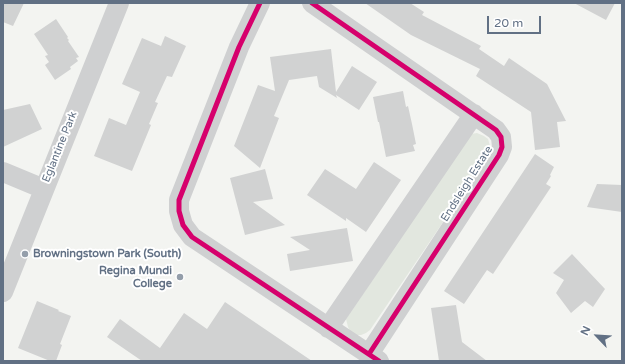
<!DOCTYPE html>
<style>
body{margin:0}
#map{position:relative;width:625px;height:364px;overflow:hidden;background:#f3f4f1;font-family:"Varela Round",sans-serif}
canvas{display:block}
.frame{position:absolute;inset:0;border:4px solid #617084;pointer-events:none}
.north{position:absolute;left:577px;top:316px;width:40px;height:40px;-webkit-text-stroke:3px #fff;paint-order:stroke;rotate:295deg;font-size:11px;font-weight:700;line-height:16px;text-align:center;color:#617084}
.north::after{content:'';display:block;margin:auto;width:14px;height:18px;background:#617084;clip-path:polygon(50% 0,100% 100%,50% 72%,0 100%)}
.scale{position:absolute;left:487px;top:16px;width:54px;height:18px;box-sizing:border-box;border:2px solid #617084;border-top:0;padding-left:5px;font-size:12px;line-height:14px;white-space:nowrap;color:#617084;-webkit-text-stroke:3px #fff;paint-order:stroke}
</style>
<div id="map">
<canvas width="625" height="364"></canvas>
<div class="frame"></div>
<div class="north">N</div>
<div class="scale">20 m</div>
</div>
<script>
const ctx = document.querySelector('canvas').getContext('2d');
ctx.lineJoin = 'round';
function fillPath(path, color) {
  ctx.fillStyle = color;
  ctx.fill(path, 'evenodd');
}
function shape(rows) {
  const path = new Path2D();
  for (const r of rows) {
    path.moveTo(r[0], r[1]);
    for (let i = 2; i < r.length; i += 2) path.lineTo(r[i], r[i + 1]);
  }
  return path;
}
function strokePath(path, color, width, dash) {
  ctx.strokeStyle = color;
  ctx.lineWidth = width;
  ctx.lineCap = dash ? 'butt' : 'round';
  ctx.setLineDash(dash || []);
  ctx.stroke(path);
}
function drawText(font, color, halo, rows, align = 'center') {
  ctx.font = font + ' "Varela Round",sans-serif';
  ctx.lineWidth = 4;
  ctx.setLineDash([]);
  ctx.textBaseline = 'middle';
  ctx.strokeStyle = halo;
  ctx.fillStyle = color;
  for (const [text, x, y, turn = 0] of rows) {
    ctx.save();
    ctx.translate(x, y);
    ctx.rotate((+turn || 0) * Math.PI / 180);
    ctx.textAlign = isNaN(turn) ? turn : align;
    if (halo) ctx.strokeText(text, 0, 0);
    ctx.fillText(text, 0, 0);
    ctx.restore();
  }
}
const green = shape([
 [477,133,484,136,488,139,490,146,488,153,479,169,370,330,366,333,361,335,356,335,350,331,348,327,346,319,471,134]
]);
const building = shape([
 [3,3,24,3,13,26,3,22],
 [365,3,410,3,424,12,422,15,481,46,479,49,504,66,509,58,547,84,566,121,557,122,560,147,535,150,531,112,476,76,480,69,411,35],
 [574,3,615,3,606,20],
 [56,19,68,37,67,38,69,40,68,41,79,57,76,58,78,61,70,67,71,69,55,80,45,65,49,62,45,56,48,55,34,34],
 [165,36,186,46,172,77,167,76,155,102,158,103,149,124,151,125,132,171,94,156,109,118,126,125,140,92,122,84,142,38,161,46],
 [331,49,336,92,352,66,377,82,359,110,336,95,337,98,319,87,317,76,289,80,274,116,279,118,260,168,234,146,258,85,275,91,270,57],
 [403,91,406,107,408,106,412,124,416,144,413,145,415,151,386,157,379,122,378,122,373,97],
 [30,104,42,129,3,147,3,110],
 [535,154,554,167,550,175,551,176,546,184,551,187,493,274,487,270,464,304,444,291],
 [374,162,401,180,366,232,346,218,346,221,307,195,325,169,356,189],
 [265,169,273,199,253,202,285,225,245,235,230,178],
 [597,184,622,185,622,212,587,207],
 [347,228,353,261,290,271,287,254,310,250,290,237],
 [572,254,605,289,593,307,585,301,571,313,556,293,564,280,553,273],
 [37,301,59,310,58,311,71,316,60,344,62,345,56,361,50,361,18,348],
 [225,302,312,361,142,361,107,337,120,319,160,348,184,313,207,329],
 [456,305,462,342,487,361,439,361,431,308]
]);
const street = shape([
 [260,3,239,47,179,200,179,211,183,225,192,237,379,361],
 [312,3,496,130,501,137,502,147,499,155,369,354],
 [3,172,44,189],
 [3,292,119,3],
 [328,328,474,114]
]);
const cycleway = shape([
 [260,3,239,47,179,200,179,211,183,225,192,237,379,361],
 [312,3,496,130,501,137,502,147,499,155,369,354]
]);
const markers = [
 [25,254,4,"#949eaa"],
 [180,277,4,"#949eaa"]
];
const streetNames = [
 ["Eglantine Park",60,147,-68],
 ["Endsleigh Estate",467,184,-58]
];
const poiNames = [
 ["Browningstown Park (South)",33,254],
 ["Regina Mundi",172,271,"right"],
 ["College",172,284,"right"]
];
fillPath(green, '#e2e7df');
fillPath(building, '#d1d2d2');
strokePath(street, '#cfd0d1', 20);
strokePath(cycleway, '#d6006c', 5);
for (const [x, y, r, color] of markers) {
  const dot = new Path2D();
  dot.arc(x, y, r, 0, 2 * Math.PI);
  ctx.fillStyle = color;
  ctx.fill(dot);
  strokePath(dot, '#fff', 1.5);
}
drawText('11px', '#617084', '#fff', streetNames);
drawText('bold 11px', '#617084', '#fff', poiNames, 'left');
</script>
